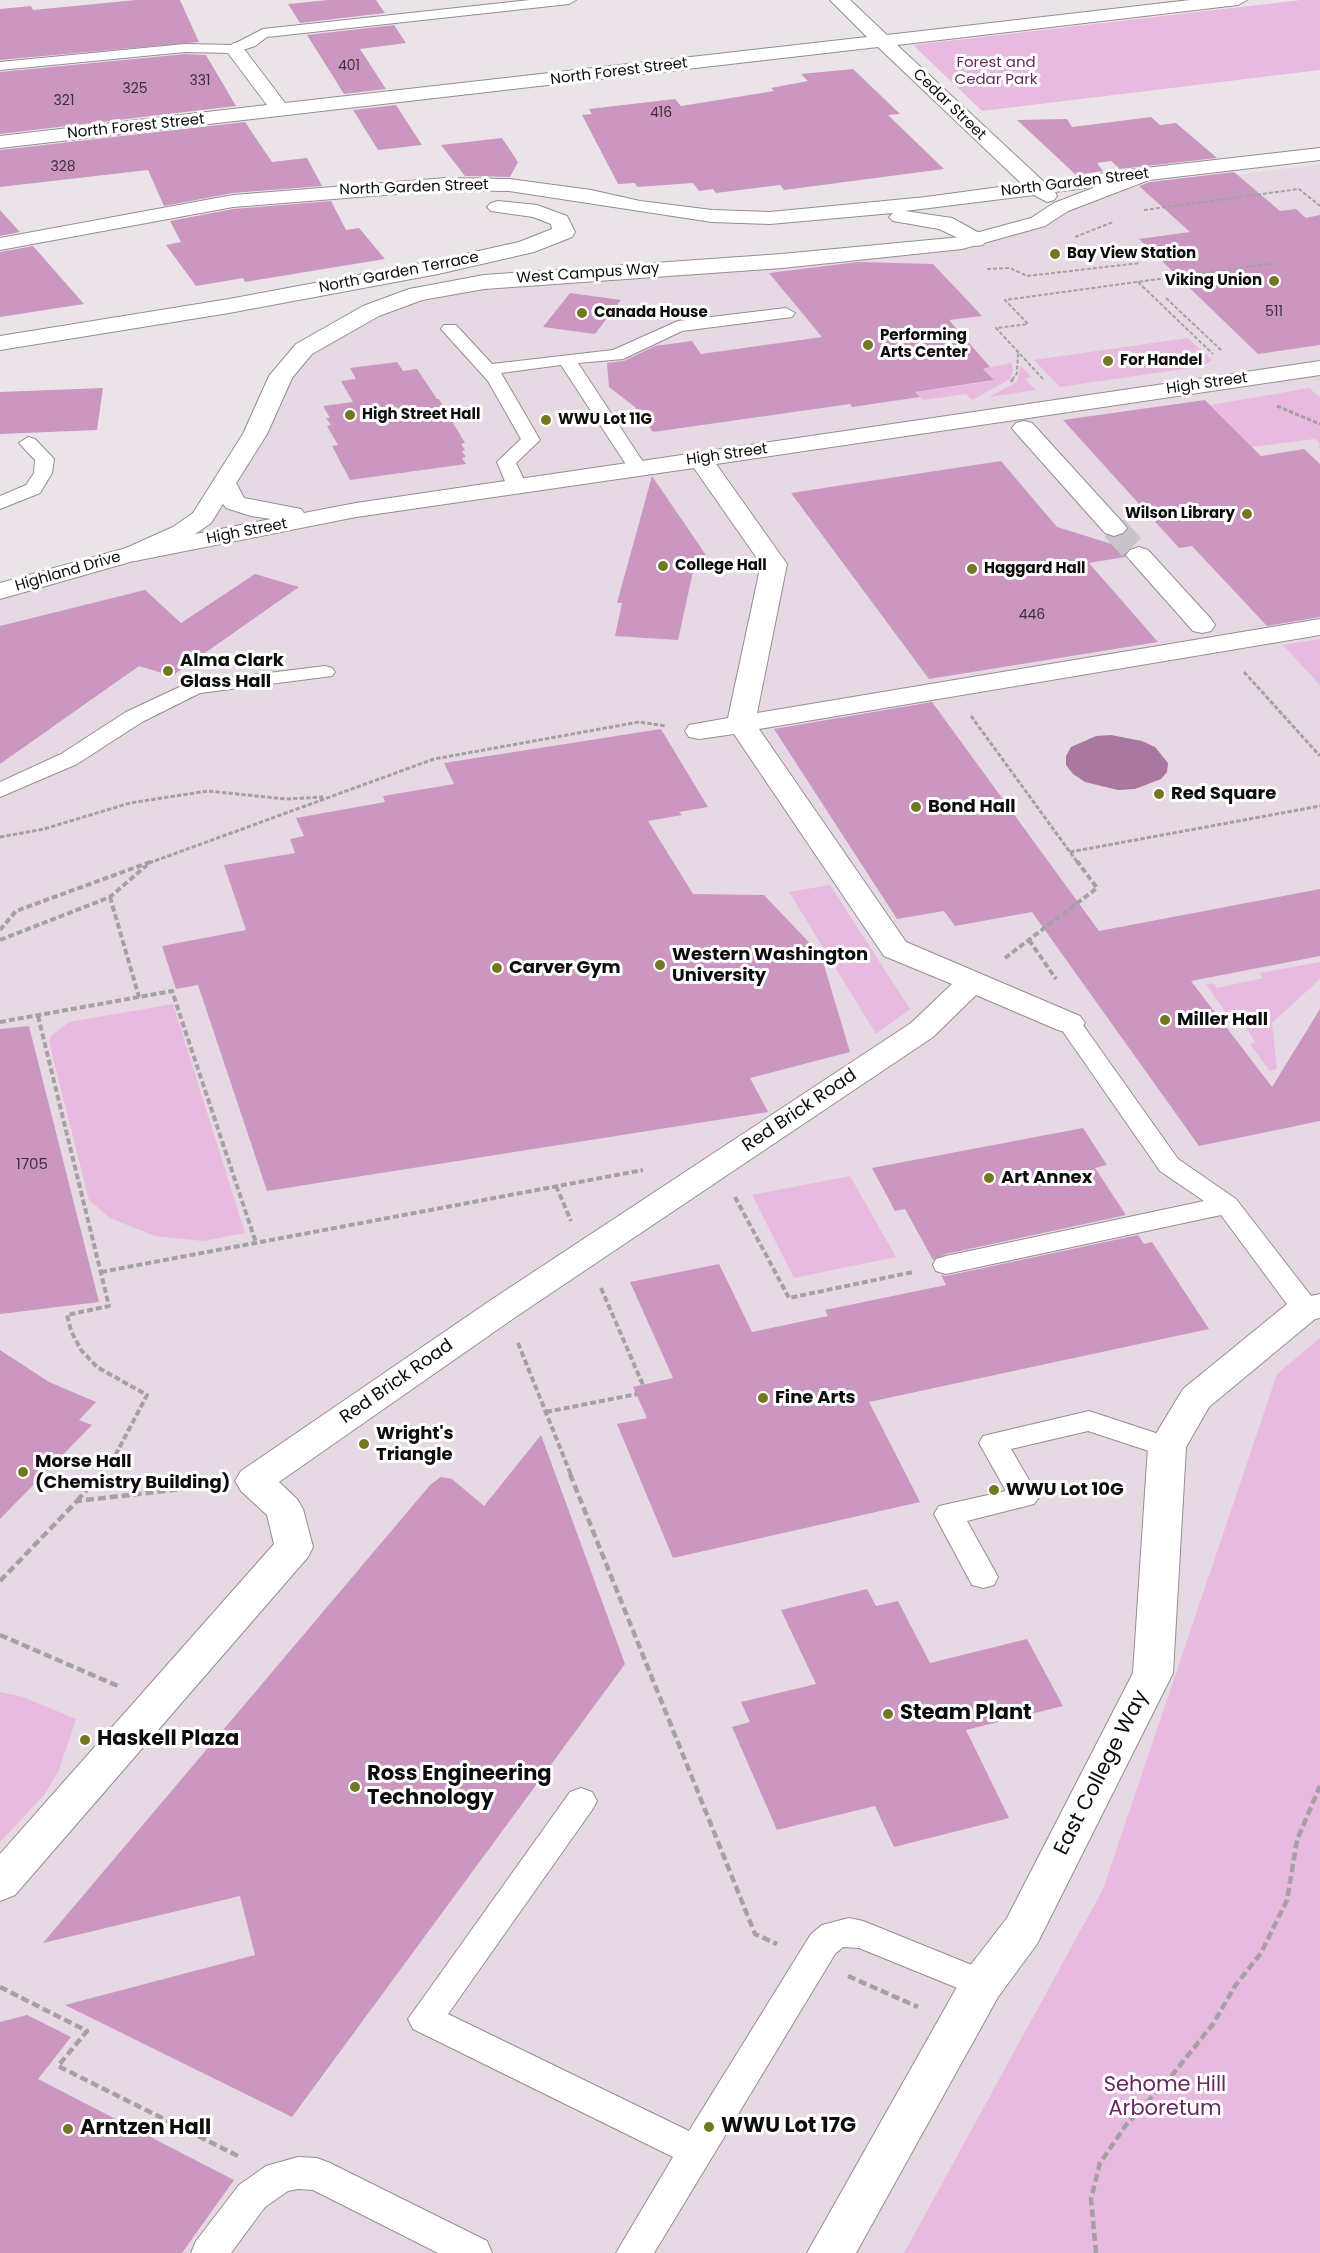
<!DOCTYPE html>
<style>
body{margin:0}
canvas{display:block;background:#eae4e8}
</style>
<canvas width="1320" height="2253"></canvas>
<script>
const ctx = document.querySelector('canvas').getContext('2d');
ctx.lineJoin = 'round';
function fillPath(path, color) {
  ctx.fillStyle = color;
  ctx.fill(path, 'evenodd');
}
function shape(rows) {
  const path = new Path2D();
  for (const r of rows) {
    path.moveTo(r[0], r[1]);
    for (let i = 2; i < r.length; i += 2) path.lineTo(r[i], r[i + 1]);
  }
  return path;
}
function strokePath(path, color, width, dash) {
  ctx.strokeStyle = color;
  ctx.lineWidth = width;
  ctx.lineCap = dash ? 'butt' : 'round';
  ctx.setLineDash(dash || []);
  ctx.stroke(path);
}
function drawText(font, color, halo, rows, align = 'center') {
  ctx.font = font + ' Poppins,sans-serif';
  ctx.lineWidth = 6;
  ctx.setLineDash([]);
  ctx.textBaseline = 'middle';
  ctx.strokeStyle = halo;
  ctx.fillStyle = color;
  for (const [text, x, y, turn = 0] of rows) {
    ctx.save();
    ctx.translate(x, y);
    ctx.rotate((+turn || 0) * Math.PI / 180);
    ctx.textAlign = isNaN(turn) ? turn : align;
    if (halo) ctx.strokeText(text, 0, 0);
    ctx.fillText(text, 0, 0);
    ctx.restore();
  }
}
const built = shape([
 [1320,164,1320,1338,1277,1374,1103,1889,904,2253,0,2253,0,591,182,532,304,349,417,294,884,252,1038,222,1071,196]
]);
const green = shape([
 [1301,0,1320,0,1320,70,982,111,913,45],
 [1188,338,1212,360,1203,366,1060,387,1034,360],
 [1011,363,1013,370,1010,379,972,400,966,394,923,400,915,392,993,381,983,369],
 [1021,366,1032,377,1025,379,1036,390,989,397,1017,382],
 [1309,388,1320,397,1320,452,1319,442,1314,439,1252,447,1211,405],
 [1320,639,1320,685,1283,645],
 [830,885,910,1009,876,1034,789,892],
 [1320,962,1320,979,1272,1023,1277,1069,1270,1071,1250,1044,1255,1042,1236,1011,1226,1013,1206,984,1213,983,1217,988,1263,978,1260,973],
 [173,1004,245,1233,203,1241,155,1236,110,1218,89,1200,49,1042,51,1036,69,1022],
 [850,1176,896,1257,794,1278,752,1195],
 [1320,1338,1320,2253,904,2253,1103,1889,1277,1374],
 [0,1692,23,1697,76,1719,58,1772,44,1795,0,1842]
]);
const water = shape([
 [1111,735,1142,741,1155,747,1168,763,1167,772,1161,779,1135,789,1118,790,1085,782,1073,774,1066,765,1066,756,1071,747,1096,736]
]);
const building = shape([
 [136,0,180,0,199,42,0,60,0,9,31,6,33,10],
 [328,0,376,0,385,13,300,23,288,4],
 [394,25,406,43,360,49,386,89,344,94,307,35],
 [185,54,206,55,236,106,0,134,0,72],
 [853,69,900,114,888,115,944,169,784,190,780,185,716,193,713,189,699,191,693,183,637,187,635,183,618,184,582,115,592,114,589,109,675,99,681,106,774,91,771,88,808,81,801,74],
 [396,105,422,145,378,150,353,110],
 [1151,117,1160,125,1176,123,1217,158,1120,169,1111,161,1097,163,1103,171,1076,175,1017,120,1067,119,1072,127],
 [245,122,272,162,307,158,322,186,233,193,164,206,148,170,0,187,0,150],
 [502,138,518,162,510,177,465,176,441,145],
 [1234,172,1280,211,1296,209,1306,218,1320,215,1320,345,1258,354,1139,239,1190,232,1139,186,1150,182],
 [331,201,346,230,359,228,385,259,245,282,243,278,196,286,166,245,181,242,170,221,233,209],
 [0,210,20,232,0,236],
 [33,246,84,304,0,317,0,252],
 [858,262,933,264,982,316,949,320,990,367,983,369,994,380,915,392,920,397,852,407,850,404,653,432,635,407,609,387,607,363,624,361,655,346,692,341,701,354,822,337,769,273],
 [570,293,621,300,595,334,543,327],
 [397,362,403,371,417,369,437,399,439,399,465,443,461,444,465,450,462,451,466,457,462,458,466,464,350,480,332,446,338,445,327,426,331,425,326,418,330,418,323,406,353,402,341,381,356,379,350,368],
 [103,388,97,430,0,434,0,392],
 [1205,400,1261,456,1304,449,1320,464,1320,617,1267,626,1192,546,1179,548,1063,420],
 [1001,461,1057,527,1128,549,1125,557,1089,563,1158,642,929,679,791,493],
 [652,476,712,564,694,567,678,640,615,636,622,603,617,603],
 [255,574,299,587,172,676,139,666,0,764,0,626,145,590,181,623],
 [932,702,1099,931,1320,889,1320,956,1191,981,1272,1087,1320,1009,1320,1121,1199,1146,1032,912,955,926,944,911,897,919,774,729],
 [661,729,708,807,679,812,682,815,648,821,693,894,764,895,821,955,850,1052,750,1078,768,1112,267,1191,198,985,176,989,162,946,246,930,224,865,295,853,290,839,304,836,296,818,385,802,383,796,454,784,444,763],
 [29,1026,99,1302,0,1314,0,1029],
 [1083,1128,1107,1165,1095,1168,1126,1215,946,1254,933,1260,905,1209,895,1211,872,1168],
 [1138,1235,1144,1244,1152,1242,1209,1329,869,1402,920,1502,673,1558,617,1424,647,1418,633,1387,673,1378,630,1282,719,1264,752,1332,828,1316,825,1310,946,1285,941,1275,946,1276],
 [0,1350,49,1382,96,1402,79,1420,92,1425,0,1519],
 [541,1435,625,1664,292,2117,65,2005,255,1955,240,1896,43,1943,431,1484,441,1477,452,1479,484,1506],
 [867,1589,876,1606,898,1601,930,1663,1027,1639,1063,1706,966,1730,1009,1818,894,1847,875,1806,777,1830,732,1727,750,1722,741,1702,816,1684,781,1610],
 [27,2015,71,2037,38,2079,234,2180,182,2253,0,2253,0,2022]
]);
const streetTunnel = shape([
 [1114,528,1139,555]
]);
const pathFar3 = shape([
 [1144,210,1299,189,1320,206],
 [1075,237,1113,222],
 [987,269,1010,268,1027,276,1140,263],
 [1138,282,1213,354],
 [1166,298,1222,351],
 [1043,379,996,328,1028,324,1005,300,1276,263],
 [1012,380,1017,373,1018,353]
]);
const pathFar2 = shape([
 [1011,382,1013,379],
 [1277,406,1320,424],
 [1244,672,1320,756],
 [971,716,1078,863],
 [0,837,44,829,130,803,208,791,286,799,323,797],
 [1070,852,1320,806],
 [149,863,434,759,639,722,666,726]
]);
const pathFar1 = shape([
 [110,897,139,997],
 [0,930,16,911,153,861],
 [0,940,110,897,147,865],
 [1029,940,1056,979],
 [1005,958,1097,888,1077,861],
 [38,1016,109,1306,67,1315,71,1331,81,1350,97,1367,147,1395,115,1456,99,1475],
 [0,1022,172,991,256,1243],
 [556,1186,571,1221],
 [735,1197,789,1298,913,1272],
 [101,1272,643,1170],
 [601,1288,643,1385],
 [518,1343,571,1475],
 [546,1412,637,1394]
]);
const path = shape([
 [570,1474,755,1934,777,1944],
 [77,1501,100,1474],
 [0,1581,77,1501,217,1485],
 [0,1635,118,1686],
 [848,1976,918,2007],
 [0,1987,87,2031,58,2066,238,2156],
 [1096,2253,1091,2199,1100,2163,1126,2125,1173,2074,1213,2024,1235,1986,1261,1953,1287,1900,1297,1840,1320,1786]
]);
const lane = shape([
 [530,0,576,0,569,4,267,37,255,46,234,53,185,52,0,70,0,62,185,44,232,45,263,29,530,0],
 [786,308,795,313,792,317,682,331,623,359,578,363,647,468,638,474,631,472,561,365,501,373,540,440,516,463,527,486,517,492,507,486,497,462,521,439,488,381,441,329,444,325,456,325,492,364,613,350,678,321,786,308],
 [28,437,35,439,54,459,52,473,40,493,0,509,0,496,26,485,34,473,35,460,19,443,28,437],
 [325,666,332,668,335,672,332,676,200,693,142,722,77,764,0,797,0,782,61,754,126,712,188,683,325,666],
 [1069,1016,1078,1018,1178,1159,1236,1199,1315,1301,1319,1308,1315,1315,1305,1317,1295,1315,1221,1215,946,1274,936,1271,933,1265,936,1259,946,1256,1204,1201,1160,1171,1057,1023,1060,1018,1069,1016],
 [1089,1411,1177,1440,1181,1447,1177,1454,1167,1457,1088,1431,1011,1449,1039,1497,1034,1504,967,1521,998,1577,994,1585,983,1588,972,1585,934,1514,939,1506,1006,1491,979,1443,983,1436,1089,1411],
 [581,1788,592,1792,597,1801,592,1810,448,2014,689,2131,811,1934,822,1925,849,1918,863,1921,994,1974,999,1984,994,1994,982,1998,859,1948,843,1947,835,1954,654,2253,616,2253,673,2157,413,2029,408,2019,570,1792,581,1788],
 [298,2157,317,2158,330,2163,487,2241,492,2253,438,2253,313,2190,298,2189,288,2191,265,2207,231,2253,191,2253,196,2241,239,2185,266,2166,298,2157]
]);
const street = shape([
 [830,0,850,0,887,35,1190,0,1247,0,1238,5,897,45,1043,181,1145,168,1152,170,1155,174,1152,178,1145,180,1055,192,1057,196,1054,200,1047,202,1034,195,905,211,952,218,983,235,986,240,983,245,975,246,939,229,893,221,889,217,893,213,770,224,712,222,509,191,446,190,233,207,0,250,0,238,233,195,446,178,509,179,591,190,640,201,712,210,770,212,926,197,1022,184,878,47,0,148,0,136,267,105,225,49,234,43,241,45,285,103,867,37,830,0],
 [498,201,537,205,567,216,575,232,572,237,534,252,438,274,229,313,0,350,0,336,229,299,438,260,519,242,552,229,551,224,533,217,491,211,487,207,491,203,498,201],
 [1320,361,1320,375,716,464,787,564,757,713,1320,619,1320,635,759,729,906,942,1080,1016,1085,1023,1080,1030,1069,1033,1058,1030,976,995,933,1037,517,1316,279,1482,297,1499,303,1509,313,1547,308,1557,15,1895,0,1901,0,1854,274,1544,267,1515,241,1491,235,1481,241,1471,491,1300,911,1023,952,984,884,956,734,734,699,739,689,737,685,731,689,725,728,718,761,564,694,468,356,517,135,561,126,558,122,553,126,548,271,519,251,516,226,508,216,494,213,484,216,479,225,477,234,479,244,498,301,509,304,513,356,503,1320,361],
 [1024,421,1032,423,1123,523,1127,528,1123,533,1114,536,1105,533,1016,433,1012,428,1016,423,1024,421],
 [1139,547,1148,550,1211,619,1215,625,1211,631,1202,633,1193,631,1130,560,1126,555,1130,550,1139,547],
 [1320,1294,1320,1318,1315,1319,1209,1407,1186,1447,1173,1673,1037,1944,998,1997,856,2253,807,2253,966,1971,1007,1918,1133,1673,1148,1447,1183,1389,1292,1300,1320,1294]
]);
const secondary = shape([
 [1320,148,1320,160,1149,180,1068,211,1045,226,962,249,782,268,484,289,422,300,379,316,312,354,292,378,267,434,211,523,191,537,144,558,0,599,0,583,126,548,173,527,193,513,243,434,269,376,296,344,363,306,409,289,484,275,782,254,961,237,1031,218,1054,203,1145,168,1320,148]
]);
const markers = [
 [1055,254,6,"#727822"],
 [1274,281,6,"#727822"],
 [582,313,6,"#727822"],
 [868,345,6,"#727822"],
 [1108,361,6,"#727822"],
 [350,415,6,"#727822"],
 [546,420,6,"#727822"],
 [1247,514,6,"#727822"],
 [663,566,6,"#727822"],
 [972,569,6,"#727822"],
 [168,671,6,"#727822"],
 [1159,794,6,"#727822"],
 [916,807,6,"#727822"],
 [660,965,6,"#727822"],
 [497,968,6,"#727822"],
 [1165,1020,6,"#727822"],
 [989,1178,6,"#727822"],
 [763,1398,6,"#727822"],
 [364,1444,6,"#727822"],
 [23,1472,6,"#727822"],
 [994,1490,6,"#727822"],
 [888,1714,6,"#727822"],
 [85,1740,6,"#727822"],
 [355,1787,6,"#727822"],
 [709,2127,6,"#727822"],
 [68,2129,6,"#727822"]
];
const farNumbernames = [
 ["401",349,66],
 ["331",200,81],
 ["325",135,89],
 ["321",64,101],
 ["416",661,113],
 ["328",63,167],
 ["511",1274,312],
 ["446",1032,615]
];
const farParknames = [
 ["Forest and",996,63],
 ["Cedar Park",996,80]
];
const farStreetnames = [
 ["North Forest Street",619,72,-7],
 ["Cedar Street",949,105,44],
 ["North Forest Street",136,127,-6],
 ["North Garden Street",1075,183,-7],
 ["North Garden Street",414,188,-2],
 ["North Garden Terrace",399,273,-11],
 ["West Campus Way",588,274,-4],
 ["High Street",1207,384,-8],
 ["High Street",727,455,-8],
 ["High Street",247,532,-11],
 ["Highland Drive",68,572,-16]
];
const farPoinames = [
 ["Bay View Station",1067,254],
 ["Viking Union",1262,281,"right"],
 ["Canada House",594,313],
 ["Performing",880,336],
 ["Arts Center",880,353],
 ["For Handel",1120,361],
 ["High Street Hall",362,415],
 ["WWU Lot 11G",558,420],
 ["Wilson Library",1235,514,"right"],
 ["College Hall",675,566],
 ["Haggard Hall",984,569]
];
const numberNames = [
 ["1705",32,1165]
];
const poiNames = [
 ["Alma Clark",180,661],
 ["Glass Hall",180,682],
 ["Red Square",1171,794],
 ["Bond Hall",928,807],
 ["Western Washington",672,955],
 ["University",672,976],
 ["Carver Gym",509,968],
 ["Miller Hall",1177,1020],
 ["Art Annex",1001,1178],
 ["Fine Arts",775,1398],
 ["Wright's",376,1434],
 ["Triangle",376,1455],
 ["Morse Hall",35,1462],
 ["(Chemistry Building)",35,1483],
 ["WWU Lot 10G",1006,1490]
];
const streetNames = [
 ["Red Brick Road",800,1111,-34],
 ["Red Brick Road",397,1382,-35]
];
const nearPoinames = [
 ["Steam Plant",900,1714],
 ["Haskell Plaza",97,1740],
 ["Ross Engineering",367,1775],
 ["Technology",367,1799],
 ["WWU Lot 17G",721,2127],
 ["Arntzen Hall",80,2129]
];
const nearStreetnames = [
 ["East College Way",1102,1773,-63]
];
const nearParknames = [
 ["Sehome Hill",1165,2086],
 ["Arboretum",1165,2110]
];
fillPath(built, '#e6d9e3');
fillPath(green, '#e8badf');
fillPath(water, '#a977a0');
fillPath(building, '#cb97c1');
strokePath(streetTunnel, '#c9c4c7', 26, [26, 13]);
strokePath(lane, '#948e93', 2);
strokePath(street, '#948e93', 2);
strokePath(secondary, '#948e93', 2);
strokePath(pathFar3, '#a5a0a3', 2, [4, 2]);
strokePath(pathFar2, '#a5a0a3', 3, [4.5, 2]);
strokePath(pathFar1, '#a5a0a3', 4, [6, 3]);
strokePath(path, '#a5a0a3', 4.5, [8, 4]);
fillPath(lane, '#fff');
fillPath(street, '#fff');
fillPath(secondary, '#fff');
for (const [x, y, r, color] of markers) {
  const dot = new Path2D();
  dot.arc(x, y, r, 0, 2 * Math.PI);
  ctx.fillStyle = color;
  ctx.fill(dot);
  strokePath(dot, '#fff', 2);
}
drawText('14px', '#3d2f3a', null, farNumbernames);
drawText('15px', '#67295f', '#fff', farParknames);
drawText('15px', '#0e0c0d', '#fff', farStreetnames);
drawText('bold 15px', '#0e0c0d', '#fff', farPoinames, 'left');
drawText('15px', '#3d2f3a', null, numberNames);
drawText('bold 18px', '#0e0c0d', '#fff', poiNames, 'left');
drawText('18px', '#0e0c0d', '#fff', streetNames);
drawText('bold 21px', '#0e0c0d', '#fff', nearPoinames, 'left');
drawText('21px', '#0e0c0d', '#fff', nearStreetnames);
drawText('21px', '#67295f', '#fff', nearParknames);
</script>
